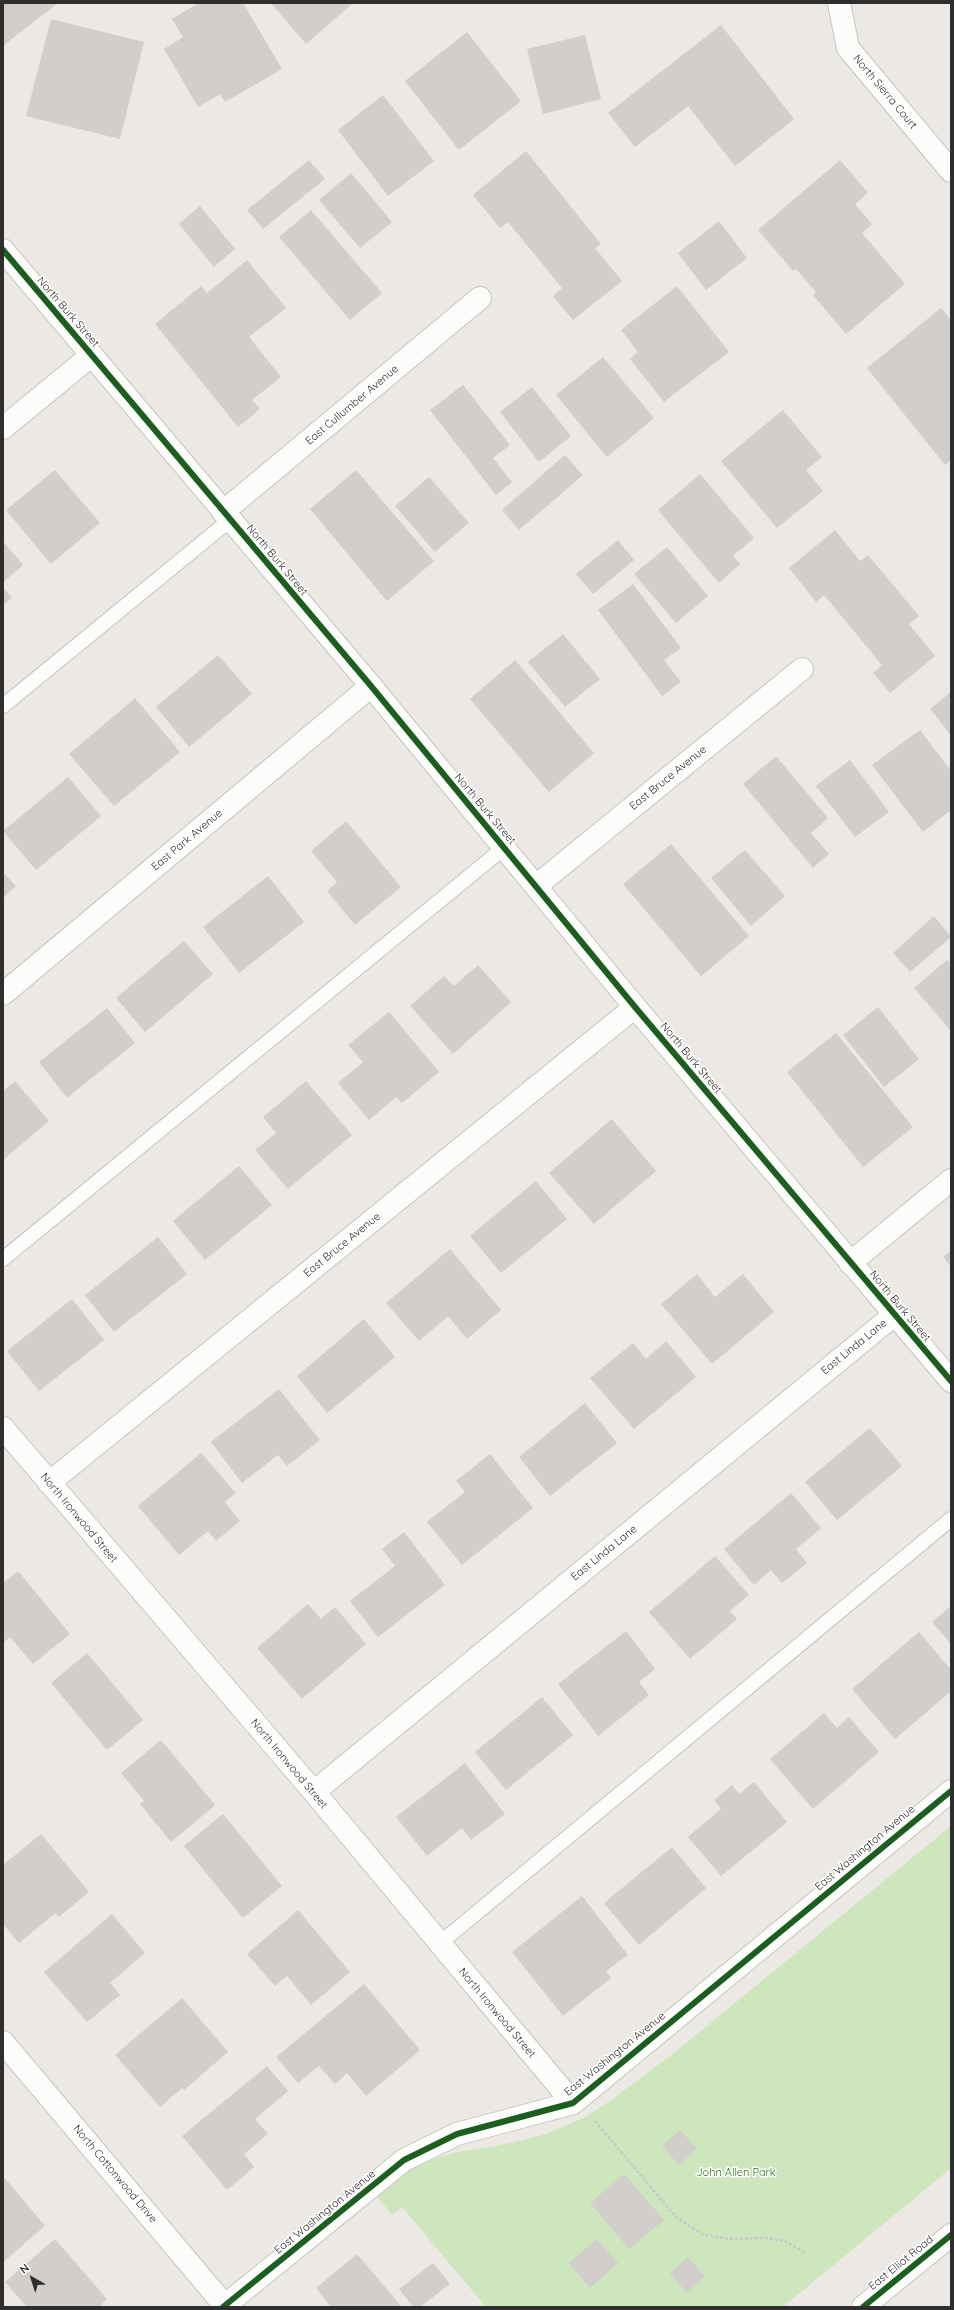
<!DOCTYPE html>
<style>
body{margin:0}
#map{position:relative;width:954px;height:2310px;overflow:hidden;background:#ece8e4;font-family:Quicksand,sans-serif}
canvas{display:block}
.frame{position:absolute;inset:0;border:4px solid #2e2e2e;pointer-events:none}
.north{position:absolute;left:12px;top:2258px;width:40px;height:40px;-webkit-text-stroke:3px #fff;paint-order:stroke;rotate:321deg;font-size:11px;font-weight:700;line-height:16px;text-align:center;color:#2e2e2e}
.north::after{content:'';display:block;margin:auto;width:14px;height:18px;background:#2e2e2e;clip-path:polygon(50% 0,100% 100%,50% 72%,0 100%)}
</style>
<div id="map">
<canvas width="954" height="2310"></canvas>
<div class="frame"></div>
<div class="north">N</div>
</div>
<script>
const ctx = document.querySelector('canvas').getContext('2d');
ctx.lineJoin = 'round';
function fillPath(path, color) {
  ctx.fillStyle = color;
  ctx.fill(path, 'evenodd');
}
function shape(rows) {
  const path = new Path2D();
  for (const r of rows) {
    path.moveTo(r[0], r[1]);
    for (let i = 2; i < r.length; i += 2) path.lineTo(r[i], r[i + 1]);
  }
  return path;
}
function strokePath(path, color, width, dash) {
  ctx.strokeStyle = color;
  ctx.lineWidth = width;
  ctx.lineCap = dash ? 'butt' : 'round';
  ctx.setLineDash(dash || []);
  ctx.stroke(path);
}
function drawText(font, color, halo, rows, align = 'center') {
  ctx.font = font + ' Quicksand,sans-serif';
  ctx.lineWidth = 3;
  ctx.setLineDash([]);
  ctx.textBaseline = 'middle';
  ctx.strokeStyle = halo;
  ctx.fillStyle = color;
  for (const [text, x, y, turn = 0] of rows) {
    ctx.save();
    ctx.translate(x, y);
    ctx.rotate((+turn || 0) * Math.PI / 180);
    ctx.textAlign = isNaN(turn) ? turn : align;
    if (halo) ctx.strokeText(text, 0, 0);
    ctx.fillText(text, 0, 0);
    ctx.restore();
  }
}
const green = shape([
 [951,1826,951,2168,783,2307,486,2307,402,2207,392,2215,376,2195,403,2172,426,2161,458,2152,511,2143,546,2134,585,2117,610,2101,675,2052]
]);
const building = shape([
 [3,3,58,3,3,46],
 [199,3,243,3,282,69,225,102,220,94,198,107,164,49,183,37,172,19],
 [271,3,353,3,306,44],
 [51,19,144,42,120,139,26,116],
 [721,25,794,119,735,166,688,106,635,147,608,113],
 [467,32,521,101,459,150,405,81],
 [585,35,601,99,543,114,527,49],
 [383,95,434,161,388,196,338,130],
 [526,151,601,244,595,248,622,281,573,320,553,296,562,288,508,222,500,228,473,195],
 [309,160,325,179,263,229,247,210],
 [840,160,868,193,855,204,872,224,862,233,905,284,846,334,813,295,816,292,796,269,793,271,758,230],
 [351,173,392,222,360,248,319,200],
 [200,206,235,249,214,267,179,224],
 [311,210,382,293,350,320,279,237],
 [719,221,747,258,706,290,678,253],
 [247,260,286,308,249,337,281,377,252,400,260,409,238,427,155,324,201,286,207,293],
 [677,286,729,352,664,402,630,359,638,352,621,330],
 [941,308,951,320,951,460,945,465,867,368],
 [603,357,654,418,607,457,556,395],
 [463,385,510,445,493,458,512,482,496,495,430,410],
 [532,387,571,436,539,462,500,412],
 [783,410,822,457,806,470,823,491,777,528,721,461],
 [565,455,583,475,519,530,502,510],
 [55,470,100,523,51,564,6,510],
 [356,470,434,561,387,601,310,509],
 [700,474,754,538,733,556,740,564,719,583,658,510],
 [429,477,469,523,435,552,395,506],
 [835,530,860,561,868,555,919,616,909,624,935,656,890,693,873,673,882,665,824,595,816,602,789,568],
 [618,540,634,560,593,594,576,574],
 [3,541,23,565,3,582],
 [667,547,708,596,676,623,634,574],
 [633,584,681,648,664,660,681,682,662,696,598,610],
 [3,587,12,598,3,605],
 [563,634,600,679,565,707,528,662],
 [218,655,252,694,189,747,156,707],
 [515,660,594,753,549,792,470,699],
 [951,692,951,735,930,709],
 [135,698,180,752,114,806,69,754],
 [920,730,951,771,951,810,923,832,872,765],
 [776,756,828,818,811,833,829,854,813,868,743,784],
 [850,760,889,812,855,837,816,786],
 [68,777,101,816,36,870,3,831],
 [346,821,401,887,355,925,327,891,337,882,311,851],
 [671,844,749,936,701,976,623,884],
 [745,850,785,896,751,926,711,878],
 [3,872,16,886,3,898],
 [268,876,304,922,239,973,203,927],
 [934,916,951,937,910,972,893,953],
 [184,941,213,974,145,1032,116,998],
 [947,960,951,964,951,1031,914,988],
 [478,965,511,1002,453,1054,410,1006,444,976,454,986],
 [878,1007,919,1059,884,1087,843,1035],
 [107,1008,135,1043,67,1098,39,1062],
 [389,1012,439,1072,402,1103,396,1097,369,1120,338,1083,363,1062,348,1045],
 [836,1033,913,1127,863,1167,787,1072],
 [15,1081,49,1121,3,1160,3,1091],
 [306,1081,352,1135,288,1189,255,1150,276,1133,263,1117],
 [612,1119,656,1171,594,1224,549,1173],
 [239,1166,272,1205,205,1260,173,1221],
 [536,1181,567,1219,501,1273,470,1236],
 [158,1237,187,1274,114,1332,85,1295],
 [450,1249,501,1310,467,1339,448,1316,419,1341,386,1303],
 [951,1251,951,1267,943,1257],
 [697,1274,715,1297,743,1274,774,1312,712,1364,661,1304],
 [72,1299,104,1340,39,1391,7,1351],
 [364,1319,395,1357,327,1413,297,1376],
 [666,1341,696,1377,634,1429,590,1378,633,1343,646,1359],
 [279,1389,320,1440,287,1466,278,1455,242,1483,211,1442],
 [585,1403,617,1443,550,1496,519,1457],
 [870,1428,902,1466,837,1520,805,1482],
 [201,1453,236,1493,225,1502,240,1521,216,1541,208,1531,179,1555,138,1506],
 [490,1454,533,1508,462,1565,427,1522,465,1492,456,1481],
 [791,1493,821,1528,796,1549,807,1563,782,1583,771,1570,754,1585,724,1549],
 [404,1532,445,1585,378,1637,350,1601,395,1566,382,1549],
 [715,1556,749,1595,730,1611,737,1619,690,1659,649,1612],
 [18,1571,70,1634,33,1664,10,1637,3,1643,3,1583],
 [308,1604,321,1619,335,1607,366,1644,302,1699,257,1648],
 [951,1606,951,1644,932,1622],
 [626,1631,655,1669,639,1682,649,1695,598,1736,558,1684],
 [919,1632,951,1670,951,1691,895,1739,852,1689],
 [87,1653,143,1720,107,1750,51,1683],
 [542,1697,573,1735,506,1790,475,1752],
 [824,1713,837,1728,849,1717,879,1752,813,1809,770,1759],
 [161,1740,215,1805,171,1842,140,1804,144,1801,121,1773],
 [465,1763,505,1814,471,1840,462,1828,427,1856,396,1817],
 [754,1782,787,1822,721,1876,688,1837,721,1809,714,1800,732,1785,739,1794],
 [223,1814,282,1886,243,1918,184,1846],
 [41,1834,89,1892,59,1917,55,1913,19,1943,3,1924,3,1865],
 [672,1847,706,1888,639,1945,604,1903],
 [582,1896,628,1955,606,1971,611,1978,563,2016,512,1952],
 [298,1910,350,1972,311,2005,287,1976,275,1986,247,1954],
 [112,1914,145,1953,110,1983,120,1995,87,2022,44,1972],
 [364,1984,420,2050,366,2096,347,2073,335,2084,319,2066,298,2083,276,2057],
 [182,1998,228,2052,184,2090,182,2088,160,2107,115,2055],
 [267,2066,288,2091,255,2119,268,2134,244,2154,254,2167,227,2190,182,2136],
 [680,2130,697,2149,679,2165,662,2146],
 [624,2174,664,2220,629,2249,590,2203],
 [3,2176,45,2226,3,2262],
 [55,2239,107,2299,99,2307,27,2307,5,2282],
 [597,2239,618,2263,590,2288,569,2263],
 [357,2254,402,2307,331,2307,316,2288],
 [688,2257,705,2277,687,2293,670,2273],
 [433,2263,450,2284,420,2307,413,2307,399,2289]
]);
const path = shape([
 [595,2121,676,2217,702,2234,727,2239,765,2238,785,2241,804,2252]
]);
const lane = shape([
 [3,706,230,520],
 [3,1259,505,847],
 [439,1944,951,1519]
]);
const street = shape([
 [839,3,848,48,951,171],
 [3,428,92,355],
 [223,512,480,298],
 [536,886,802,669],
 [3,994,371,686],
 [850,1263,951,1180],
 [3,1428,314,1792,573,2103],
 [49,1483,635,1007],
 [314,1792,894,1315],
 [3,2042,226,2307],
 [223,2307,404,2160,457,2134,573,2103,951,1791]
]);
const secondary = shape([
 [3,250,371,686,635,1007,951,1381],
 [863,2307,951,2235]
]);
const cycleway = shape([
 [3,250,371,686,635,1007,951,1381],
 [223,2307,404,2160,457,2134,573,2103,951,1791],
 [863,2307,951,2235]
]);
const streetNames = [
 ["North Sierra Court",885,92,50],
 ["North Burk Street",68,312,49],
 ["East Cullumber Avenue",352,405,-40],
 ["North Burk Street",277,560,50],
 ["East Bruce Avenue",668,778,-39],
 ["North Burk Street",485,809,50],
 ["East Park Avenue",187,840,-40],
 ["North Burk Street",691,1058,50],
 ["East Bruce Avenue",342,1245,-39],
 ["North Burk Street",900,1306,50],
 ["East Linda Lane",854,1347,-39],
 ["North Ironwood Street",79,1518,50],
 ["East Linda Lane",604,1553,-39],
 ["North Ironwood Street",289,1764,50],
 ["East Washington Avenue",865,1848,-40],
 ["North Ironwood Street",497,2013,50],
 ["East Washington Avenue",615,2054,-39],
 ["North Cottonwood Drive",115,2174,50],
 ["East Washington Avenue",325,2212,-39],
 ["East Elliot Road",901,2263,-39]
];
const parkNames = [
 ["John Allen Park",736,2173]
];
fillPath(green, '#cee6be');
fillPath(building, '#d1cecb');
strokePath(lane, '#c5c4c5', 16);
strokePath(street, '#c5c4c5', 24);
strokePath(secondary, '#c5c4c5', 24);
strokePath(path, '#c9c9c8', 2.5, [3, 2]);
strokePath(lane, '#fcfcfb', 14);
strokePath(street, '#fcfcfb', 22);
strokePath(secondary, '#fcfcfb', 22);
strokePath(cycleway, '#1b5e20', 6);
drawText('11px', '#2e2e2e', '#fff', streetNames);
drawText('11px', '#2c6e1b', '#fff', parkNames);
</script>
